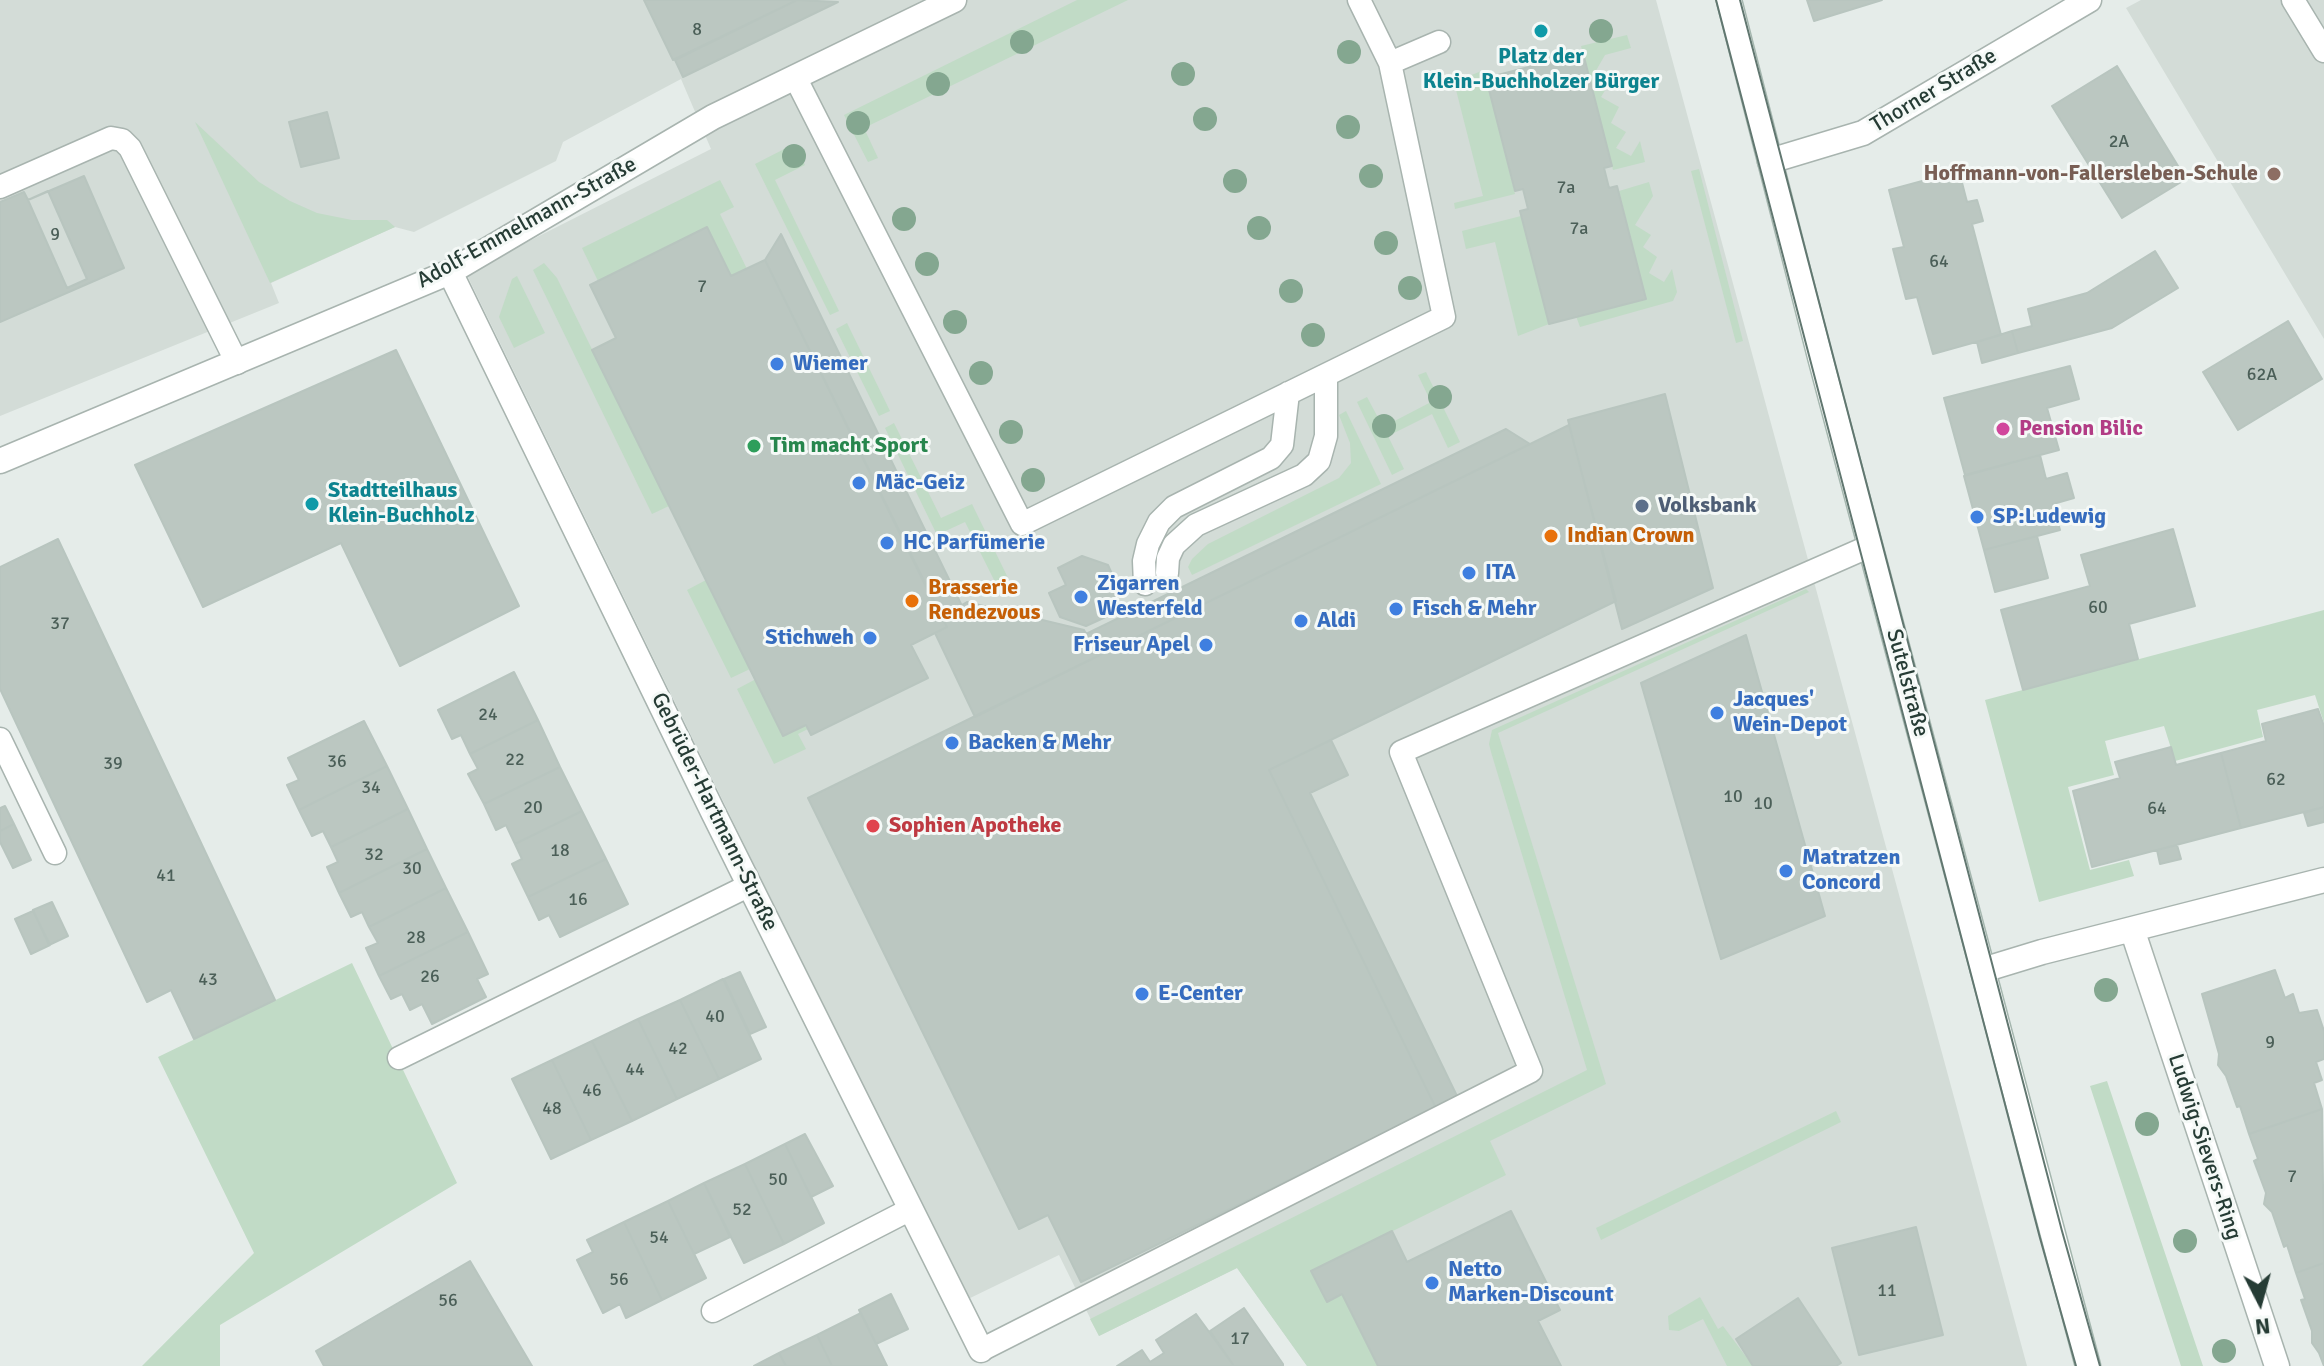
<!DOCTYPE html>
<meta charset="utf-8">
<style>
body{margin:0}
#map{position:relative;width:2324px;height:1366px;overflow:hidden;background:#e5ece9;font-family:Signika,sans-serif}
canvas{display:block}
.north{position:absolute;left:2220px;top:1262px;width:80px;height:80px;-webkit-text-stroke:6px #f5f9f7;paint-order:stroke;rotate:174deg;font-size:22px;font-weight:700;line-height:32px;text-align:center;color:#263c35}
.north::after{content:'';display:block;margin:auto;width:28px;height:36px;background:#263c35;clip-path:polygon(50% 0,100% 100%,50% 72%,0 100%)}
</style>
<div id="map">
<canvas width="2324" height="1366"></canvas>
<div class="north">N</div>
</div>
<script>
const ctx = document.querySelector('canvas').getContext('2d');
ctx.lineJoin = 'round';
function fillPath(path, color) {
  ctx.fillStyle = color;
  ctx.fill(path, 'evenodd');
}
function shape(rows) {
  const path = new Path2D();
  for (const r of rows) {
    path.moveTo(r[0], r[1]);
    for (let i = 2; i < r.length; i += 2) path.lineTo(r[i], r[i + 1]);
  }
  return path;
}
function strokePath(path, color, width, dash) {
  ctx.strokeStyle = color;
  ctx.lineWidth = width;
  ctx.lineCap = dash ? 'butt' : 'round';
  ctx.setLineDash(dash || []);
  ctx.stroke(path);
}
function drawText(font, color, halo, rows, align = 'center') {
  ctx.font = font + ' Signika,sans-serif';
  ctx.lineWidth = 6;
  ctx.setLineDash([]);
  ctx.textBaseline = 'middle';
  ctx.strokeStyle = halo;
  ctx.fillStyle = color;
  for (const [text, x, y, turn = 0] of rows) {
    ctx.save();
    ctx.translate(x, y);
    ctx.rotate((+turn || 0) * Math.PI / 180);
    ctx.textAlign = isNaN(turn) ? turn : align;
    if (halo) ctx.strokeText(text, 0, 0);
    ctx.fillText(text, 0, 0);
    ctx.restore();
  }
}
const built = shape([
 [0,0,1656,0,2027,1366,1307,1366,1237,1268,1099,1336,1059,1255,966,1300,466,273,711,149,681,79,563,142,556,161,414,232,395,227,271,283,279,303,0,416],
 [2141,0,2324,0,2324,339,2126,8]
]);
const green = shape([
 [1077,0,1128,0,864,128,878,158,868,162,844,115],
 [1627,35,1631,48,1605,55,1594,74,1609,84,1601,97,1619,107,1611,123,1626,132,1616,148,1631,156,1640,141,1645,162,1613,170,1581,46],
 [1484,70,1515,194,1455,209,1454,203,1483,196,1454,82],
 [195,122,259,182,290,201,317,213,352,220,387,220,395,227,270,283],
 [794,144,805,165,775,180,839,311,830,315,755,164],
 [1699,169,1743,341,1736,343,1691,171],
 [720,180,734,207,720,214,747,269,731,276,707,228,598,281,582,248],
 [1649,182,1653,196,1635,225,1651,235,1643,247,1657,257,1649,273,1664,282,1672,269,1677,292,1673,301,1580,327,1576,316,1646,299,1619,191],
 [1521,216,1549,324,1518,336,1495,242,1466,249,1462,231],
 [544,263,557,278,669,506,652,514,533,270],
 [517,276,545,333,514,348,499,317,512,279],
 [847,323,890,411,879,416,836,329],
 [1426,372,1460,442,1448,448,1432,414,1388,436,1404,469,1392,475,1357,402,1367,397,1383,427,1431,402,1418,375],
 [1346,411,1381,484,1192,575,1188,567,1192,559,1208,544,1339,478,1351,463,1350,443,1339,415],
 [894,423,941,518,972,504,1008,578,996,584,965,522,937,535,885,428],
 [706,580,750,669,731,678,687,590],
 [1806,589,1809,592,1498,733,1606,1084,1490,1141,1506,1175,1312,1271,1327,1302,1342,1294,1378,1366,1307,1366,1237,1268,1099,1336,1090,1319,1587,1070,1491,752,1489,744,1492,730],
 [2324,610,2324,723,2315,695,2257,710,2263,737,2175,761,2164,726,2105,741,2114,775,2068,787,2090,870,2129,860,2134,876,2039,902,1985,700],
 [756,679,808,729,798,734,806,749,774,764,737,689],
 [352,963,457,1183,220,1325,220,1366,142,1366,254,1253,158,1057],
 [2107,1081,2203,1366,2181,1366,2090,1086],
 [1836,1111,1841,1122,1601,1240,1596,1228],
 [1700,1297,1718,1329,1723,1326,1753,1366,1727,1366,1703,1319,1679,1331,1669,1330,1668,1316]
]);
const building = shape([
 [644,0,797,0,673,60,644,0],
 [797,0,838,2,683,77,675,60,797,0],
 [1807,0,1882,0,1814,21,1807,0],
 [1583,53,1612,166,1604,168,1609,188,1617,186,1646,299,1549,324,1520,211,1528,209,1523,189,1515,191,1486,78,1583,53],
 [2117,66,2186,179,2122,218,2052,106,2117,66],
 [327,112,339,158,301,167,289,122,327,112],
 [1959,171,1967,202,1977,200,1980,210,1983,221,1972,224,2001,335,1933,354,1917,297,1906,299,1893,249,1904,247,1889,190,1959,171],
 [84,176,124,268,0,322,0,202,24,192,28,200,84,176],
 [48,191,87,279,67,288,28,200,48,191],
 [707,227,731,276,765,260,947,627,911,645,928,678,811,735,806,725,783,736,592,350,616,338,590,285,707,227],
 [781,234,962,606,941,617,765,260,781,234],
 [2155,251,2178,288,2112,328,2018,353,2012,331,2032,326,2028,309,2087,293,2155,251],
 [2288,321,2322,379,2238,430,2203,372,2288,321],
 [2012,331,2018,353,1982,363,1977,342,2012,331],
 [396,350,519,606,400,666,341,543,203,607,135,465,396,350],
 [2070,366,2079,399,2047,408,2059,450,1965,475,1944,398,2070,366],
 [1665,394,1713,588,1622,629,1568,420,1665,394],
 [1569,425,1616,601,1269,770,1436,1108,1081,1282,1048,1215,1019,1229,808,798,1569,425],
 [1506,429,1530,444,1098,656,1086,634,1506,429],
 [2040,455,2046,479,2067,473,2074,498,2053,504,2060,530,1984,550,1964,476,2040,455],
 [2173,529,2195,606,2129,624,2138,659,2023,690,2001,610,2090,586,2081,555,2173,529],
 [2037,536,2048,578,1995,592,1984,550,2037,536],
 [58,539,275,1000,194,1039,171,990,147,1002,0,689,0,567,58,539],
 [1082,556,1108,565,1119,590,1110,615,1086,626,1060,617,1049,593,1066,585,1058,568,1082,556],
 [967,602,1084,630,1098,656,975,717,935,633,947,627,941,617,967,602],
 [1746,635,1825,916,1721,959,1641,683,1746,635],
 [514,672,538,720,470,754,461,735,452,739,438,710,514,672],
 [2318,709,2324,726,2324,807,2241,828,2221,753,2266,741,2262,724,2318,709],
 [538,720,560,767,484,804,468,774,478,769,470,754,538,720],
 [364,721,387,766,299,810,287,785,299,780,288,758,364,721],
 [1331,740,1348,775,1310,793,1457,1096,1436,1108,1269,770,1331,740],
 [2171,747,2176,765,2221,753,2241,828,2092,867,2073,791,2120,778,2115,762,2171,747],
 [387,766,408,809,331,847,323,831,312,836,299,810,387,766],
 [560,767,582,811,515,844,506,825,496,830,484,804,560,767],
 [5,806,14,824,0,831,0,808,5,806],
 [2324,807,2324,822,2308,826,2304,813,2324,807],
 [408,809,427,849,339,893,327,867,338,862,331,847,408,809],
 [582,811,606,859,528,897,512,864,522,859,515,844,582,811],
 [14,824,31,860,13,868,0,842,0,831,14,824],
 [2177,845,2181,859,2160,864,2157,850,2177,845],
 [427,849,446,888,369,927,362,912,351,917,339,893,427,849],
 [606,859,628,904,560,937,549,915,539,920,528,897,606,859],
 [446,888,468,932,379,976,366,948,378,943,369,927,446,888],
 [52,902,68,936,49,945,33,910,52,902],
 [33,911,50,945,31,954,15,919,33,911],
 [468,932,488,974,477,979,486,997,432,1024,422,1004,410,1010,402,994,391,999,379,976,468,932],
 [2275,970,2285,998,2293,994,2299,1013,2317,1010,2324,1031,2324,1059,2316,1062,2322,1080,2314,1083,2322,1109,2249,1134,2240,1106,2237,1107,2226,1076,2218,1065,2219,1054,2202,994,2275,970],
 [740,972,766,1027,750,1034,724,979,740,972],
 [723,979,761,1059,719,1079,680,1000,723,979],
 [680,1000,719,1079,677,1099,638,1019,680,1000],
 [638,1019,677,1099,632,1121,592,1041,638,1019],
 [592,1041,632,1121,591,1140,552,1060,592,1041],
 [552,1060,591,1140,551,1159,512,1079,552,1060],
 [2322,1109,2324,1263,2296,1273,2287,1245,2284,1247,2272,1212,2264,1204,2266,1193,2254,1161,2258,1159,2249,1134,2322,1109],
 [805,1134,833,1186,811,1197,785,1144,805,1134],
 [785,1144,824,1223,784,1244,745,1164,785,1144],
 [745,1164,784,1244,744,1263,704,1183,745,1164],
 [704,1183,730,1237,694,1254,668,1201,704,1183],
 [668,1201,706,1278,662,1300,624,1222,668,1201],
 [1511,1211,1560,1310,1538,1321,1561,1366,1378,1366,1342,1294,1327,1302,1311,1271,1392,1231,1407,1262,1511,1211],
 [624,1222,662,1300,626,1318,620,1304,603,1313,577,1260,593,1252,587,1240,624,1222],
 [1916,1227,1943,1335,1859,1355,1832,1248,1916,1227],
 [470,1261,532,1366,324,1366,316,1351,470,1261],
 [2324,1263,2324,1366,2319,1353,2312,1343,2312,1331,2301,1300,2305,1299,2296,1273,2324,1263],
 [891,1294,908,1329,876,1344,859,1310,891,1294],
 [1798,1298,1841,1363,1836,1366,1753,1366,1736,1339,1798,1298],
 [1244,1308,1283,1364,1283,1366,1234,1366,1210,1331,1244,1308],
 [861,1313,887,1366,832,1366,817,1335,861,1313],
 [1196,1314,1234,1366,1117,1366,1142,1350,1150,1362,1164,1353,1156,1340,1196,1314],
 [817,1335,832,1366,786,1366,779,1353,817,1335],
 [779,1353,786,1366,754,1366,779,1353]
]);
const lane = shape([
 [2293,0,2324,51],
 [1390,63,1439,42],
 [795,77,1022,524,1444,317,1390,63,1359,0],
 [0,187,111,138,122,140,130,148,237,363],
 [1167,573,1168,558,1174,545,1196,525,1304,475,1319,461,1326,436,1326,375],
 [1145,584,1144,561,1148,544,1159,522,1174,507,1271,458,1282,445,1288,393],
 [0,739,55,853],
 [399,1058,750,885],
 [713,1311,911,1209],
 [981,1350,1531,1071,1401,752,1870,546]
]);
const street = shape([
 [1770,161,1863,133,2089,0],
 [450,272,713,812,981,1350],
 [0,461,450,272,713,117,954,0],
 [2132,929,2277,1366],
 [1983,970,2042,952,2324,880]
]);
const secondary = shape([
 [1729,0,1820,357,2088,1366]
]);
const tram = shape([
 [1716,0,2040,1238,2076,1366],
 [1740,0,2062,1231,2100,1366]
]);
const trees = [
 [1601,31],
 [1022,42],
 [1349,52],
 [1183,74],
 [938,84],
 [1205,119],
 [858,123],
 [1348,127],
 [794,156],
 [1371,176],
 [1235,181],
 [904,219],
 [1259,228],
 [1386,243],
 [927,264],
 [1410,288],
 [1291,291],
 [955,322],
 [1313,335],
 [981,373],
 [1440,397],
 [1384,426],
 [1011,432],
 [1033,480],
 [2106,990],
 [2147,1124],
 [2185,1241],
 [2224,1351]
];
const markers = [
 [1541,31,8,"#0f9aa8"],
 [2274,174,8,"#8d6e63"],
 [777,364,8,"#3f7fe0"],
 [2003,429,8,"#d1479c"],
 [754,446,8,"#2e9e5b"],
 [859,483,8,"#3f7fe0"],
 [312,504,8,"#0f9aa8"],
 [1642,506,8,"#5c6f8a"],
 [1977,517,8,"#3f7fe0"],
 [1551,536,8,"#e8710a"],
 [887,543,8,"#3f7fe0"],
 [1469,573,8,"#3f7fe0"],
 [1081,597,8,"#3f7fe0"],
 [912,601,8,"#e8710a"],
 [1396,609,8,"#3f7fe0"],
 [1301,621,8,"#3f7fe0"],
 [870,638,8,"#3f7fe0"],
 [1206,645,8,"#3f7fe0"],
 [1717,713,8,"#3f7fe0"],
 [952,743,8,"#3f7fe0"],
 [873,826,8,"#e0444e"],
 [1786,871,8,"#3f7fe0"],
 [1142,994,8,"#3f7fe0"],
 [1432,1283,8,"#3f7fe0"]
];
const numberNames = [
 ["8",697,30],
 ["2A",2119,142],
 ["7a",1566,188],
 ["7a",1579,229],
 ["9",55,235],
 ["64",1939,262],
 ["7",702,287],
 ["62A",2262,375],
 ["60",2098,608],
 ["37",60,624],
 ["24",488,715],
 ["22",515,760],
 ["36",337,762],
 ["39",113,764],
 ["62",2276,780],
 ["34",371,788],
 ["10",1733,797],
 ["10",1763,804],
 ["20",533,808],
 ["64",2157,809],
 ["18",560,851],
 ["32",374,855],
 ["30",412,869],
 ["41",166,876],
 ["16",578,900],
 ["28",416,938],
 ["26",430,977],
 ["43",208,980],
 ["40",715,1017],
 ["9",2270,1043],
 ["42",678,1049],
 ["44",635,1070],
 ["46",592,1091],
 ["48",552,1109],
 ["7",2292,1177],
 ["50",778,1180],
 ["52",742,1210],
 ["54",659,1238],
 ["56",619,1280],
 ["11",1887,1291],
 ["56",448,1301],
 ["17",1240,1339]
];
const cultureNames = [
 ["Platz der",1541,57],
 ["Klein-Buchholzer Bürger",1541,82],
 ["Stadtteilhaus",328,491,"left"],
 ["Klein-Buchholz",328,516,"left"]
];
const streetNames = [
 ["Thorner Straße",1934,91,-31],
 ["Adolf-Emmelmann-Straße",527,223,-29],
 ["Sutelstraße",1907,683,75],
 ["Gebrüder-Hartmann-Straße",714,812,64],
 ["Ludwig-Sievers-Ring",2204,1147,72]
];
const educationNames = [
 ["Hoffmann-von-Fallersleben-Schule",2258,174]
];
const shopNames = [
 ["Wiemer",793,364],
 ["Mäc-Geiz",875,483],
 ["SP:Ludewig",1993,517],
 ["HC Parfümerie",903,543],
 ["ITA",1485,573],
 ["Zigarren",1097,584],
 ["Westerfeld",1097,609],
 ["Fisch & Mehr",1412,609],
 ["Aldi",1317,621],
 ["Stichweh",854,638,"right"],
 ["Friseur Apel",1190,645,"right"],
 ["Jacques'",1733,700],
 ["Wein-Depot",1733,725],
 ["Backen & Mehr",968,743],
 ["Matratzen",1802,858],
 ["Concord",1802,883],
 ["E-Center",1158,994],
 ["Netto",1448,1270],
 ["Marken-Discount",1448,1295]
];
const hotelNames = [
 ["Pension Bilic",2019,429]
];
const leisureNames = [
 ["Tim macht Sport",770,446]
];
const serviceNames = [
 ["Volksbank",1658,506]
];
const foodNames = [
 ["Indian Crown",1567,536],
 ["Brasserie",928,588],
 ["Rendezvous",928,613]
];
const healthNames = [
 ["Sophien Apotheke",889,826]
];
fillPath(built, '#d3dcd7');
fillPath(green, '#c1dbc6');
fillPath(building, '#bbc7c1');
strokePath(building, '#b8c5bf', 2);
strokePath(lane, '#a8b4af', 25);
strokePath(street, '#a8b4af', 27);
strokePath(secondary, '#a5b7af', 27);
strokePath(lane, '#fff', 22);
strokePath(street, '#fff', 24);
strokePath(secondary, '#fff', 24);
strokePath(tram, '#617770', 2);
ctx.fillStyle = '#84a790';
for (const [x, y] of trees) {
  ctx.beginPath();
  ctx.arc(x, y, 12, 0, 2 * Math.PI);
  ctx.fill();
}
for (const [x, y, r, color] of markers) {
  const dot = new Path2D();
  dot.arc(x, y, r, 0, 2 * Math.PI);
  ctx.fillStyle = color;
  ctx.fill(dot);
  strokePath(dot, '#f5f9f7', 3);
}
drawText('18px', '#4b5f58', null, numberNames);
drawText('bold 22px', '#0d838f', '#f5f9f7', cultureNames);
drawText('22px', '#263c35', '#f5f9f7', streetNames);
drawText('bold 22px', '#785e54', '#f5f9f7', educationNames, 'right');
drawText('bold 22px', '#366cbe', '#f5f9f7', shopNames, 'left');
drawText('bold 22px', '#b23c85', '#f5f9f7', hotelNames, 'left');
drawText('bold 22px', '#27864d', '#f5f9f7', leisureNames, 'left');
drawText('bold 22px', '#4e5e75', '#f5f9f7', serviceNames, 'left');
drawText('bold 22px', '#c56008', '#f5f9f7', foodNames, 'left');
drawText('bold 22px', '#be3a42', '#f5f9f7', healthNames, 'left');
</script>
